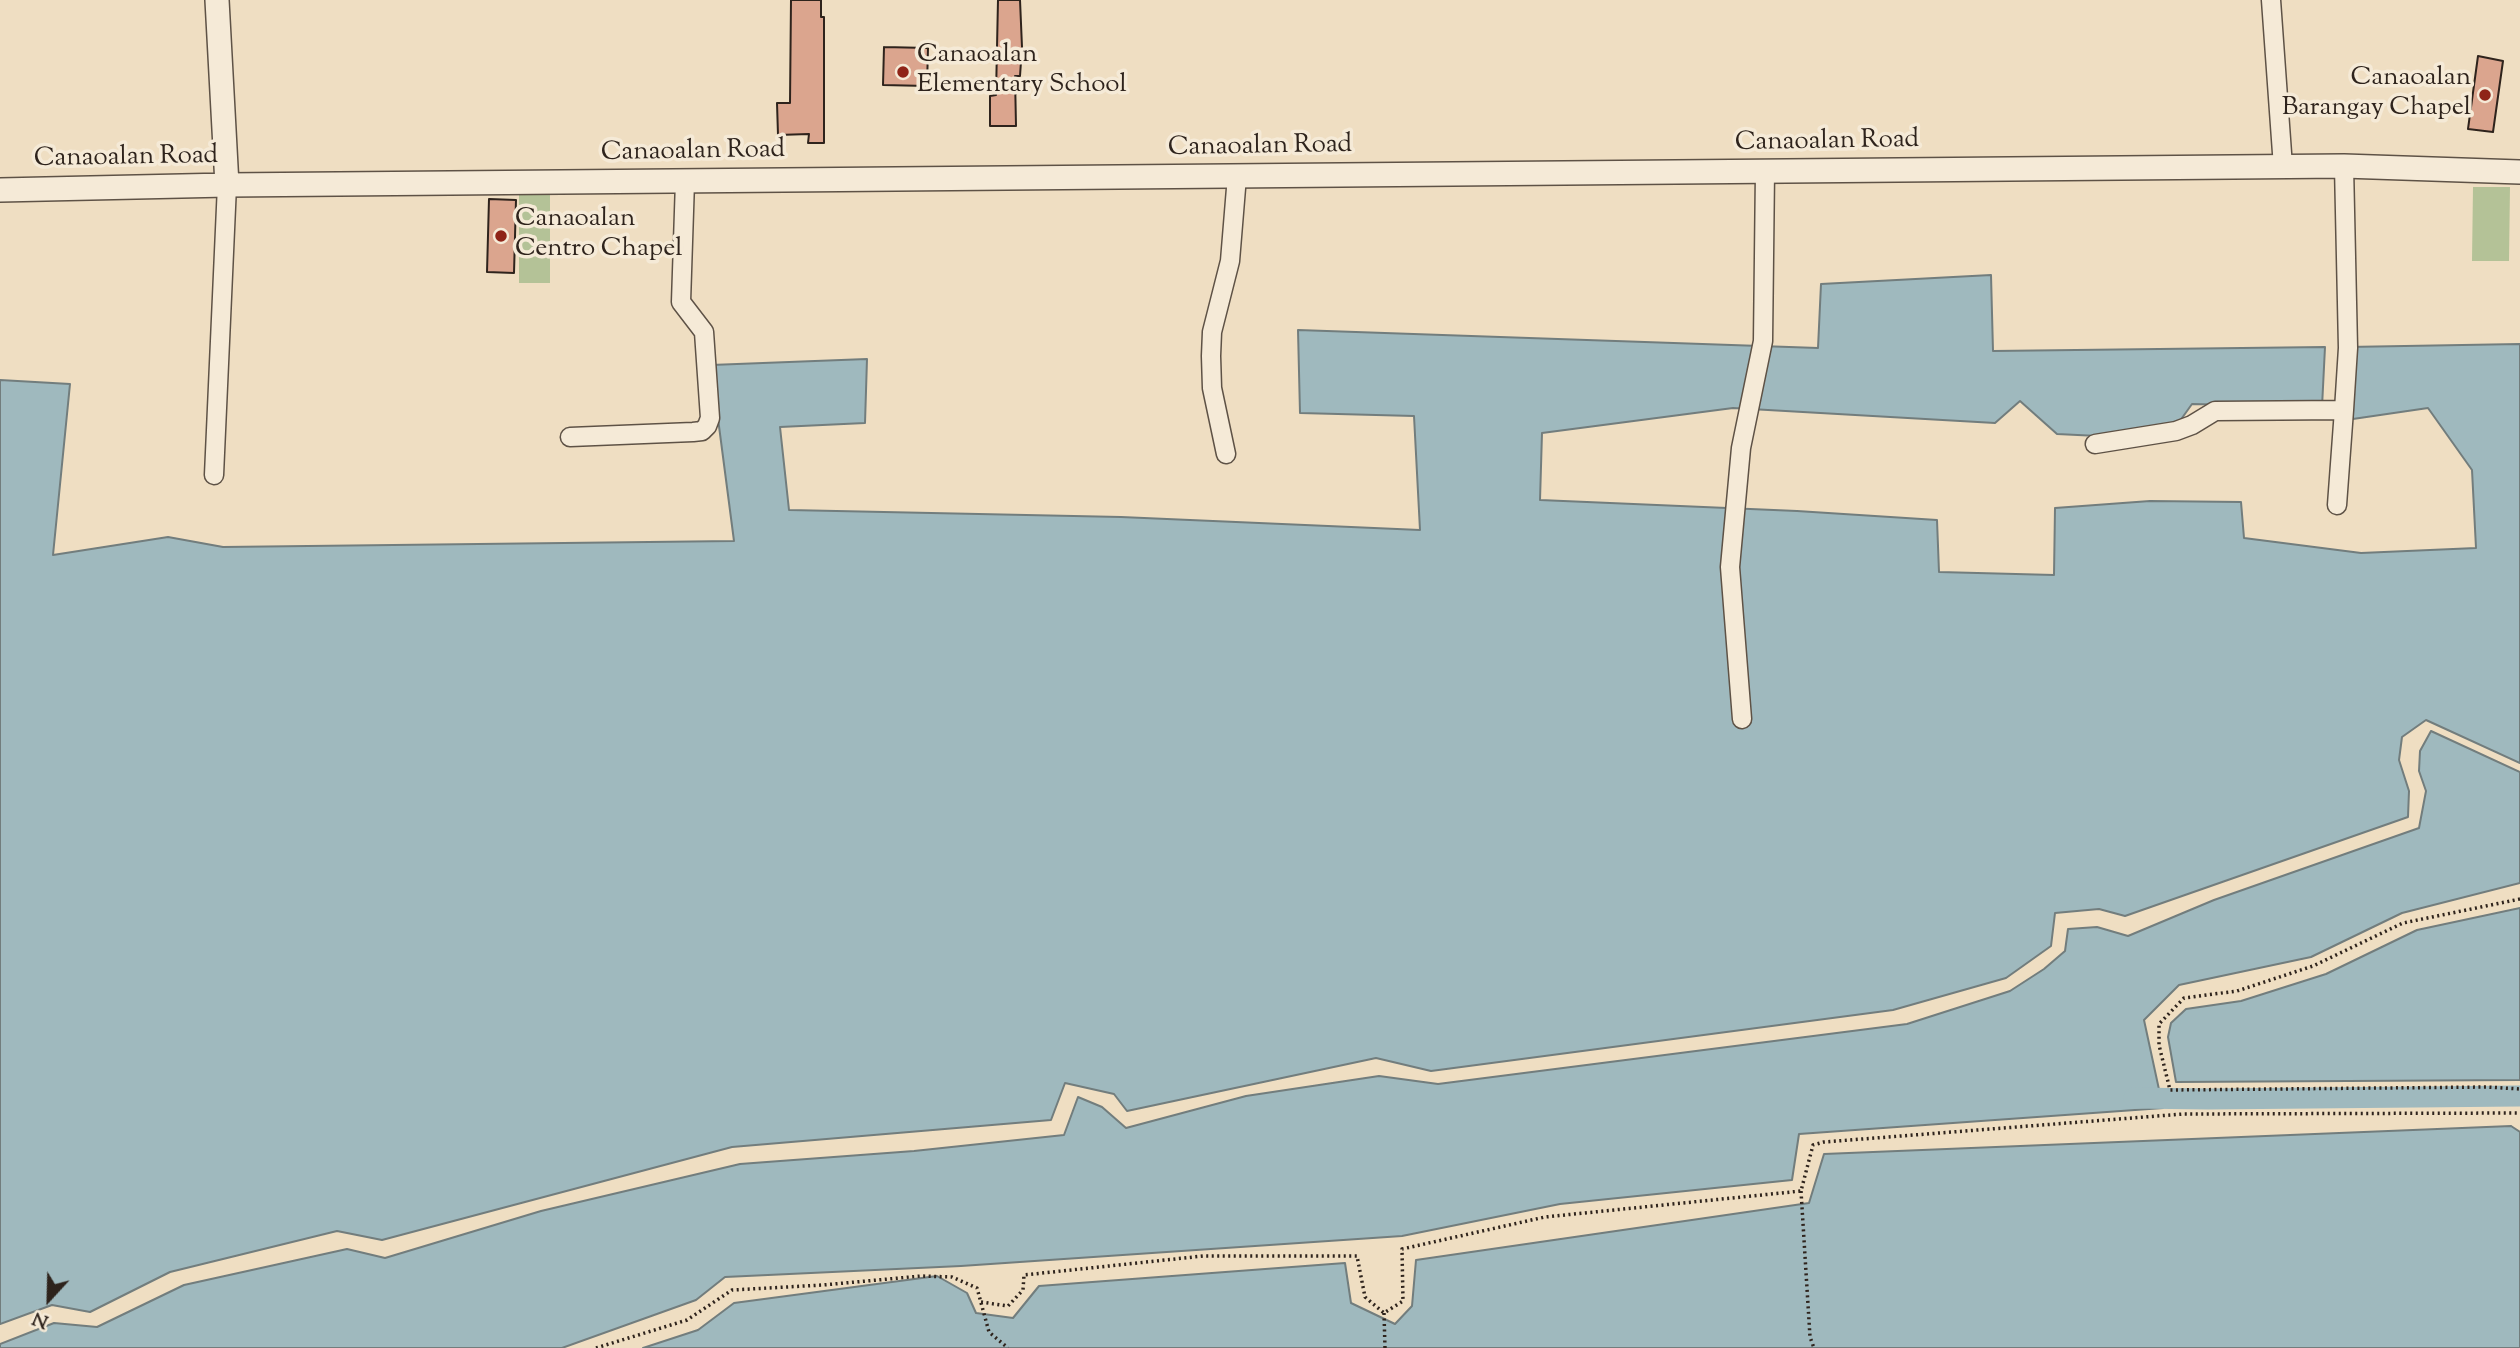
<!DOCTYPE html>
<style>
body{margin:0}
#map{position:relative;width:2520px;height:1348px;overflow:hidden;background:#efdec2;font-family:"Sorts Mill Goudy",serif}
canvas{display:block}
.north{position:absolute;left:14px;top:1264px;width:70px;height:70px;-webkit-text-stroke:5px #f5ead7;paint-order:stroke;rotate:202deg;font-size:19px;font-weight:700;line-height:28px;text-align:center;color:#2e231c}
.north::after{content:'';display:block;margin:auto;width:24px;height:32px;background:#2e231c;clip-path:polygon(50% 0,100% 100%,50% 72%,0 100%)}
</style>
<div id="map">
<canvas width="2520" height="1348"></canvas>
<div class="north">N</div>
</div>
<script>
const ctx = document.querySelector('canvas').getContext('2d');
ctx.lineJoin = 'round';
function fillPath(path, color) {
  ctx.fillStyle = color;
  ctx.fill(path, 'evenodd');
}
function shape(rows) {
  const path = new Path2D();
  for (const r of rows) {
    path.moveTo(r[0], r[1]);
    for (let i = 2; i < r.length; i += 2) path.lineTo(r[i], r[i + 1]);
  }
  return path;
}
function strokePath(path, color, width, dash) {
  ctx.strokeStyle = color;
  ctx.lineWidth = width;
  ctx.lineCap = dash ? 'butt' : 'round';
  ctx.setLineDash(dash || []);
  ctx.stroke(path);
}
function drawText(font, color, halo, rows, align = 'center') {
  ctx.font = font + ' "Sorts Mill Goudy",serif';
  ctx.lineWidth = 7;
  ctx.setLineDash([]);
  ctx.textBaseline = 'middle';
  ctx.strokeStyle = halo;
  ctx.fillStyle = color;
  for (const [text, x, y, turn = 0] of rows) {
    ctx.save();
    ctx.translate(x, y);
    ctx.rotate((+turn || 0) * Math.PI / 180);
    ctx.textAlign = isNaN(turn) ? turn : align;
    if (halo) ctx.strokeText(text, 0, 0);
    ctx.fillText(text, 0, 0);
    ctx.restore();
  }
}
const green = shape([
 [2473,187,2510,187,2509,261,2472,261],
 [519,195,550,195,550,283,519,283]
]);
const water = shape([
 [1991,275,1993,351,2325,347,2322,407,2192,404,2177,425,2098,436,2057,434,2020,401,1995,423,1733,408,1542,433,1540,500,1797,511,1937,520,1939,572,2054,575,2055,508,2150,501,2241,502,2244,538,2361,553,2476,548,2472,470,2428,408,2346,420,2347,347,2520,344,2520,763,2426,720,2402,737,2399,760,2409,791,2408,817,2125,916,2099,909,2055,913,2051,946,2006,978,1893,1010,1431,1071,1376,1058,1127,1111,1114,1094,1065,1083,1051,1120,732,1147,382,1240,337,1231,170,1272,90,1312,52,1305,0,1324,0,380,70,384,53,555,168,537,223,547,734,541,711,365,867,359,865,423,780,427,789,510,1121,517,1420,530,1414,416,1300,413,1298,330,1818,348,1821,284,1991,275],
 [2431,731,2520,772,2520,883,2402,913,2311,957,2179,985,2144,1020,2163,1108,1799,1134,1792,1180,1560,1204,1402,1236,961,1266,725,1277,696,1300,562,1348,0,1348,0,1344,54,1323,97,1327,184,1285,347,1249,385,1258,541,1211,740,1164,914,1151,1064,1135,1078,1097,1102,1107,1126,1128,1246,1096,1379,1076,1438,1084,1907,1024,2010,991,2044,969,2065,951,2068,929,2097,927,2128,936,2214,900,2419,828,2426,791,2419,771,2420,751,2431,731],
 [2520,908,2520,1080,2176,1082,2168,1037,2171,1023,2186,1009,2241,1001,2326,974,2417,930,2520,908],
 [2511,1126,2520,1132,2520,1348,643,1348,698,1330,734,1303,937,1276,967,1293,976,1313,1013,1318,1039,1286,1345,1263,1351,1303,1395,1324,1412,1306,1416,1260,1809,1203,1824,1154,2511,1126]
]);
const canal = shape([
 [2134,1098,2208,1099,2520,1096]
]);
const building = shape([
 [791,0,821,0,821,17,824,17,824,143,808,143,809,134,778,135,777,103,790,103,791,0],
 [998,0,1020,0,1022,47,1020,76,1015,76,1016,126,990,126,990,96,996,95,998,0],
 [884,47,928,48,927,86,883,85,884,47],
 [2478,56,2503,61,2493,132,2468,129,2478,56],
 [489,199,516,200,514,273,487,272,489,199]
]);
const path = shape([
 [2520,899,2403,923,2313,966,2237,991,2184,998,2159,1024,2159,1045,2170,1090,2487,1087,2520,1089],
 [1801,1191,1810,1337,1814,1348],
 [981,1302,1008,1306,1023,1290,1024,1275,1203,1256,1357,1256,1365,1297,1384,1313,1403,1301,1402,1249,1545,1217,1801,1191,1813,1145,1824,1142,2183,1114,2520,1113],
 [1384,1313,1385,1348],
 [596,1348,687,1320,732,1290,823,1285,921,1276,952,1277,977,1288,989,1332,1008,1348]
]);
const minor = shape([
 [2271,0,2283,167],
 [570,437,693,432,702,431,707,426,710,418,704,332,681,302,685,181],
 [2095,444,2176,431,2192,425,2215,411,2344,410,2348,348,2344,166],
 [1226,454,1212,388,1211,356,1212,332,1230,261,1237,176],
 [214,475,227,185],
 [2337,505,2344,410],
 [1742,719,1730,567,1741,448,1763,341,1765,171]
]);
const tertiary = shape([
 [217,0,227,185],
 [0,190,227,185,2344,166,2520,172]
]);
const markers = [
 [903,72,7,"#8f2418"],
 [2485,95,7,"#8f2418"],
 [501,236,7,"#8f2418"]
];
const poiNames = [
 ["Canaoalan",917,57],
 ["Elementary School",917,87],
 ["Canaoalan",2471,80,"right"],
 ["Barangay Chapel",2471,110,"right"],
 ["Canaoalan",515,221],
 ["Centro Chapel",515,251]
];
const streetNames = [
 ["Canaoalan Road",1827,143,-1],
 ["Canaoalan Road",1260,148,-1],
 ["Canaoalan Road",693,153,-1],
 ["Canaoalan Road",126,159,-1]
];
fillPath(green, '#b4c297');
fillPath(water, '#9fb9be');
strokePath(water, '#727d7d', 2);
strokePath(canal, '#9fb9be', 21);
fillPath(building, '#dba58e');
strokePath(building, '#2e231c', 2);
strokePath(minor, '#5e5246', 21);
strokePath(tertiary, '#5e5246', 26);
strokePath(path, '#2e231c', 3.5, [2, 3.5]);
strokePath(minor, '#f5ead7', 18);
strokePath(tertiary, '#f5ead7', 23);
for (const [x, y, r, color] of markers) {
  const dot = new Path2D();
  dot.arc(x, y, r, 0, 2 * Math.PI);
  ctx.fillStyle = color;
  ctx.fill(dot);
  strokePath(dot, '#f5ead7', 2.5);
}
drawText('26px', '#2e231c', '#f5ead7', poiNames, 'left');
drawText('26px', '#2e231c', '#f5ead7', streetNames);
</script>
